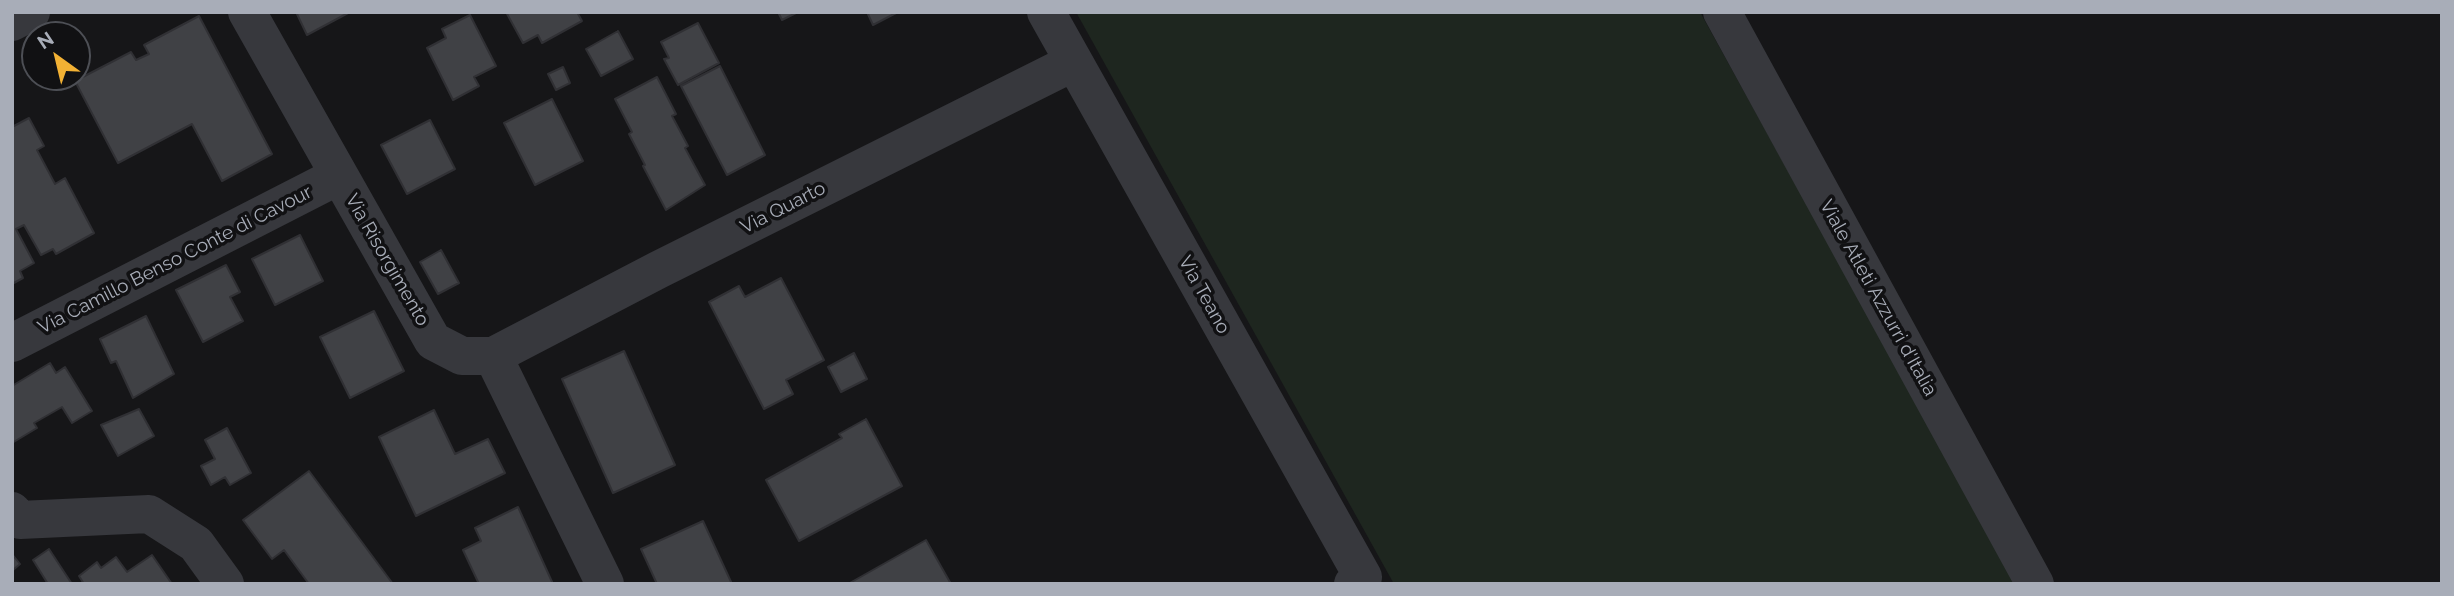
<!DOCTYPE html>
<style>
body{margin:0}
#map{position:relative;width:2454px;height:596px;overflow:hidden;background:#161618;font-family:Raleway,sans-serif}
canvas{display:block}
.frame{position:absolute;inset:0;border:14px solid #a8adb8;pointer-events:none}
.north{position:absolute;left:21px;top:21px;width:70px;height:70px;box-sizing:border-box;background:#111113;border:2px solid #4d4f55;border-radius:50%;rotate:326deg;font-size:19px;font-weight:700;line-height:28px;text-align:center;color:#a8adb8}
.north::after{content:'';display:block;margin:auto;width:24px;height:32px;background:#f2b134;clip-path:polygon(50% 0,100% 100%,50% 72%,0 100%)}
</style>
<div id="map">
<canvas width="2454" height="596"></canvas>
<div class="frame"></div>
<div class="north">N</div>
</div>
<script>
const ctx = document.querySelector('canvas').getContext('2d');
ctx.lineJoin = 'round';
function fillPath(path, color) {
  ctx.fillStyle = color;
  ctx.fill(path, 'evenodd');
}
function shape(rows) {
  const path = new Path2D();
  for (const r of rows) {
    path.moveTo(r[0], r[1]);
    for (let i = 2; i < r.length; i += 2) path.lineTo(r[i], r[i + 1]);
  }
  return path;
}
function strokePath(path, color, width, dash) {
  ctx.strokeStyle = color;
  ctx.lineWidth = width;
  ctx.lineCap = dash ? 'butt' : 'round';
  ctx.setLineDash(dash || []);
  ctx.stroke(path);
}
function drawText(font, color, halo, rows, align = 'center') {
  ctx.font = font + ' Raleway,sans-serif';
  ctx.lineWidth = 7;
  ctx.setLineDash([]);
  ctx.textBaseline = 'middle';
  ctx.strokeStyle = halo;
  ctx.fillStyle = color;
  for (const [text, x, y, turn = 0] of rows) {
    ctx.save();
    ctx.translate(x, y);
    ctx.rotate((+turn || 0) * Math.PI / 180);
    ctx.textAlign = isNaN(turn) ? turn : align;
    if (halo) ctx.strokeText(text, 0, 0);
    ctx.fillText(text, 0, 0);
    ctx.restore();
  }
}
const green = shape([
 [1076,12,1700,12,2017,584,1394,584]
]);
const building = shape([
 [296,12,350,12,307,35,296,12],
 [506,12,577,12,582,21,542,43,538,35,523,43,506,12],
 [778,12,798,12,782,20,778,12],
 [867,12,898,12,873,25,867,12],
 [470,15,496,66,474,77,479,86,453,100,427,48,446,38,442,29,470,15],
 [199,16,272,154,222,181,192,124,118,163,75,81,131,52,136,60,149,54,144,45,199,16],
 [698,23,719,63,678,85,664,59,669,58,661,42,698,23],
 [618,31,633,59,601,76,586,49,618,31],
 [720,66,765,155,727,175,681,86,720,66],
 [563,67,570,83,556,90,548,74,563,67],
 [657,77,676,114,672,116,688,146,685,148,705,185,666,210,643,166,645,165,629,134,632,132,615,99,657,77],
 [552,99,583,161,535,185,504,123,552,99],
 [29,118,44,146,37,150,55,184,65,178,94,233,56,254,53,249,41,255,24,225,16,229,34,263,20,271,23,278,12,284,12,127,29,118],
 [430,120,455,169,407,194,381,145,430,120],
 [300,235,323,281,275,305,252,259,300,235],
 [441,250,459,283,438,294,420,262,441,250],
 [226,265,240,292,230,297,243,321,203,342,176,290,226,265],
 [781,278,824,360,786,380,793,394,764,409,709,302,739,286,745,297,781,278],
 [374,311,404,371,350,398,320,337,374,311],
 [146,316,174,374,133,398,116,361,111,363,100,339,146,316],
 [624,351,675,465,613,493,562,379,624,351],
 [854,353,867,379,841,392,828,367,854,353],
 [50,363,56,373,65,367,92,411,72,423,62,407,34,423,37,428,12,443,12,386,50,363],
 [139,409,154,436,118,456,101,425,139,409],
 [434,410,455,454,488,439,505,473,416,516,379,437,434,410],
 [866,419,902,486,799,541,766,480,842,438,839,434,866,419],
 [227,428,251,473,230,485,225,477,211,485,201,466,215,459,205,440,227,428],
 [309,471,393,584,309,584,284,550,272,559,243,520,309,471],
 [518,507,553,584,479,584,463,550,481,541,475,528,518,507],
 [703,521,732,584,657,584,641,549,703,521],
 [926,540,951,584,848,584,926,540],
 [49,549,72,584,48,584,33,560,49,549],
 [12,554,20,564,12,571,12,554],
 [152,555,172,584,84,584,79,576,97,562,101,568,116,557,127,572,152,555]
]);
const minor = shape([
 [247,12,433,341,462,356,493,356,605,584],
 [1046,12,1363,577,1353,584],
 [1722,12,2035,584],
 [12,22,31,12],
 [12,343,338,176],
 [493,356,658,270,1074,62],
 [12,511,20,520,149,514,196,544,225,584]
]);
const streetNames = [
 ["Via Quarto",783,208,-27],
 ["Via Camillo Benso Conte di Cavour",175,260,-27],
 ["Via Risorgimento",387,260,60],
 ["Via Teano",1204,295,61],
 ["Viale Atleti Azzurri d'Italia",1878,298,61]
];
fillPath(green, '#1e261f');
fillPath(building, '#404145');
strokePath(building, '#303034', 2);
strokePath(minor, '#37383d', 38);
drawText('19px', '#a8adb8', '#111113', streetNames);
</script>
